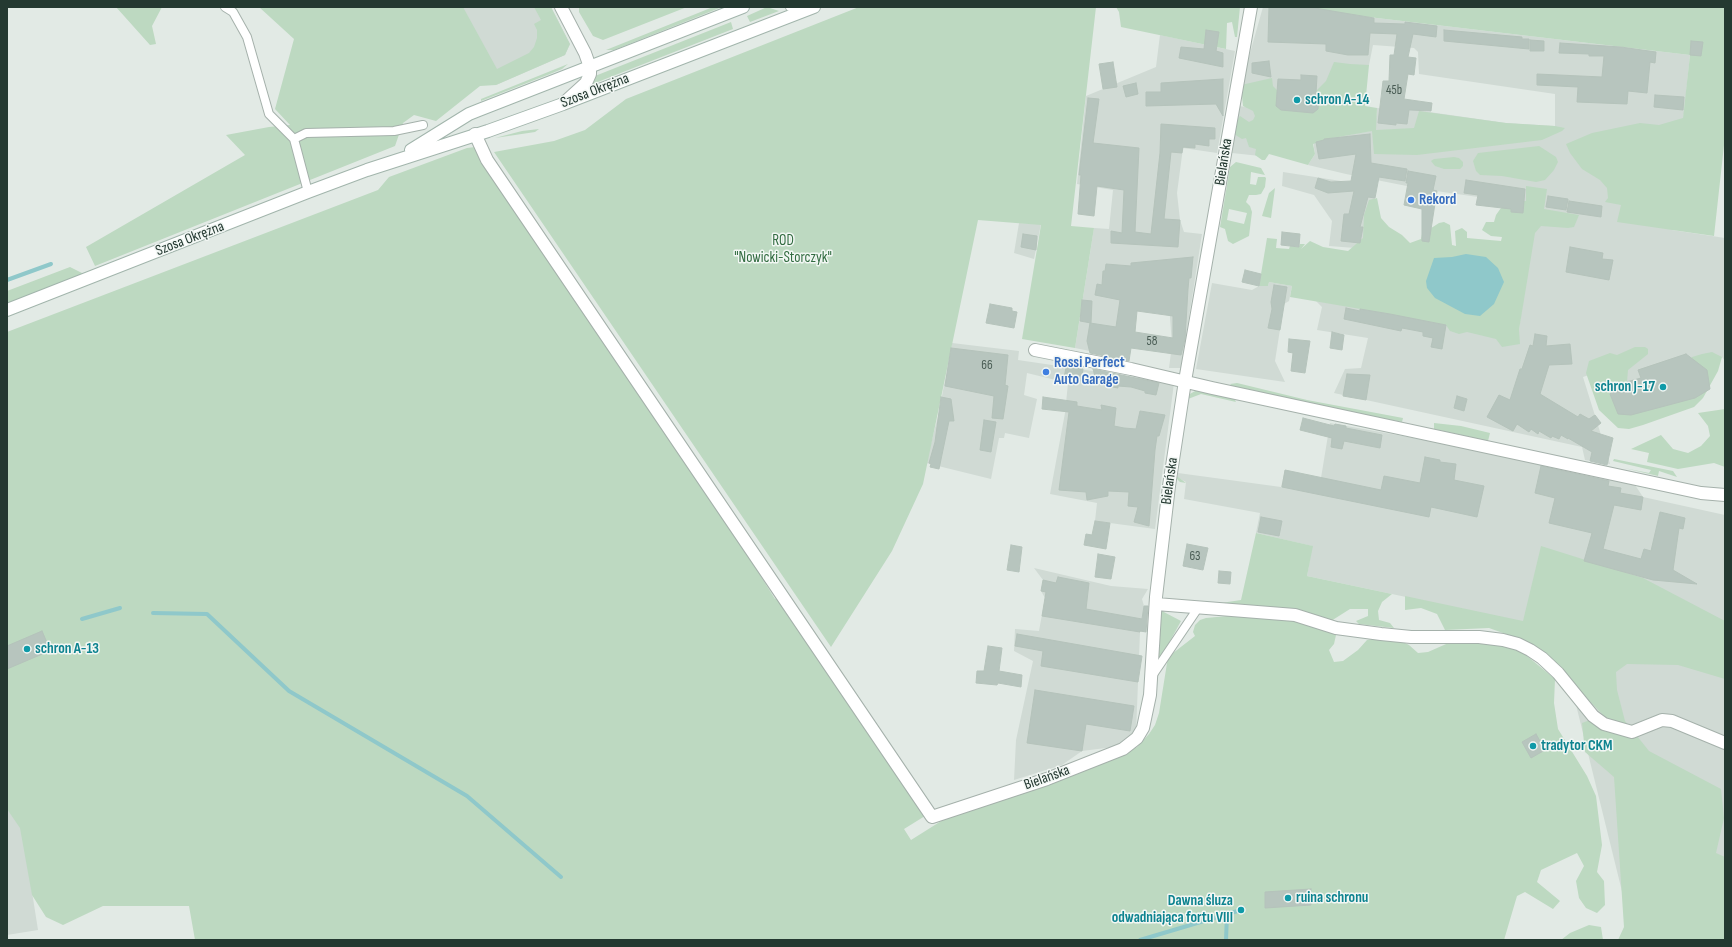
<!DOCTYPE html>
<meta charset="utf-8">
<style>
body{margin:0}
#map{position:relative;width:1732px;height:947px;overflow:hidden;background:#e2eae5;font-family:"Sofia Sans Condensed",sans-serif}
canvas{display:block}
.frame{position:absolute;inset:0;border:8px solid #243931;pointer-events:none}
</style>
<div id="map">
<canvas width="1732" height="947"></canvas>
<div class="frame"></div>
</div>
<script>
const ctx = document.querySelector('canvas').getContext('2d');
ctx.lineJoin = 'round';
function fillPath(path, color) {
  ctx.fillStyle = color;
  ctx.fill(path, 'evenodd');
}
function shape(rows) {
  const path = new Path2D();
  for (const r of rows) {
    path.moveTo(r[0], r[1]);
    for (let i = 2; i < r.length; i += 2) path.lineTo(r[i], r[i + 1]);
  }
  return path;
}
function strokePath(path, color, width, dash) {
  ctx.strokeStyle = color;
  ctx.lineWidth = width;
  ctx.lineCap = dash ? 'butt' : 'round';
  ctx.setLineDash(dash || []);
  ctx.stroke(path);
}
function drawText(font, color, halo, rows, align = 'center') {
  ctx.font = font + ' "Sofia Sans Condensed",sans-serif';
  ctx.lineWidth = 3;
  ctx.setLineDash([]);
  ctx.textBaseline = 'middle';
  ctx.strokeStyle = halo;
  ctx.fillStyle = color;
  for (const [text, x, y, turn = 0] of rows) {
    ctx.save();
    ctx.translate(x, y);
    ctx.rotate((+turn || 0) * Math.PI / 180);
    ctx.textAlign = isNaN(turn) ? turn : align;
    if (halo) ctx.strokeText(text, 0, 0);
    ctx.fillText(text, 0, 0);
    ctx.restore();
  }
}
const built = shape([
 [341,7,551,7,570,44,565,55,496,85],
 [1263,7,1284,7,1690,55,1672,230,1725,238,1725,361,1722,357,1707,370,1710,389,1695,398,1589,375,1583,377,1610,464,1585,460,1582,447,1334,393,1345,369,1361,368,1368,338,1317,330,1322,307,1316,301,1519,330,1534,207,1492,199,1422,189,1346,174,1308,165,1315,154,1313,141,1375,130,1377,108,1422,111,1506,123,1555,126,1555,94,1419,74,1418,52,1414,48,1373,45,1369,65,1350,65,1349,122,1241,85],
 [1160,35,1235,51,1217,153,1183,148,1177,193,1180,220,1184,232,1202,234,1181,368,1169,368,1172,345,1169,304,1128,302,1124,358,1075,348,1094,228,1109,229,1113,190,1077,184,1086,96,1156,67],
 [1238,106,1255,108,1260,156,1232,153],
 [1283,172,1341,181,1376,191,1364,251,1355,248,1329,246,1332,221,1314,195,1282,186],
 [1019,223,1041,224,1034,259,1014,253],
 [1269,282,1292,286,1289,301,1284,304,1275,361,1285,382,1196,369,1212,283,1252,290,1259,286,1268,286],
 [952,343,1019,351,1018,360,1174,383,1155,529,1095,521,1097,503,1050,494,1065,413,1068,383,1027,373,1024,395,1037,399,1029,438,1005,433,1004,438,999,438,991,479,926,463,939,412],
 [1330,423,1442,443,1635,485,1643,497,1725,515,1725,940,1634,940,1562,648,1524,622,1307,576,1312,546,1256,533,1260,513,1184,499,1186,482,1177,477,1178,473,1281,487,1285,470,1321,478],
 [1034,568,1111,586,1148,589,1142,599,1144,606,1140,632,1136,733,1114,747,1082,751,1062,765,1014,780,1016,740,1033,661,1014,651,1015,629,1039,631,1045,598,1041,591,1043,580],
 [15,784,38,930,7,935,7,785]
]);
const green = shape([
 [116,7,162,7,152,26,156,44,150,45],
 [259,7,463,7,497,69,529,53,534,47,537,38,537,30,534,24,541,20,534,7,551,7,570,44,565,55,496,85,480,86,436,121,414,115,403,123,395,146,95,266,86,247,245,155,226,135,269,127,290,125,275,109,294,39],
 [579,7,687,7,603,40,593,36,579,12],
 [713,7,722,7,614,50,606,50],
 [767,7,779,11,750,22,747,16],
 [859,7,1096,7,1071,226,1094,228,1075,348,1022,339,1041,225,978,220,923,484,892,551,831,647,494,152,554,141,585,130,626,99],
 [1116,7,1240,7,1237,37,1235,37,1232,22,1227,23,1226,49,1121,27,1119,12],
 [1284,7,1725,7,1725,136,1714,236,1617,222,1621,205,1605,202,1608,198,1607,188,1600,180,1582,169,1570,153,1566,144,1592,133,1640,123,1659,125,1683,118,1690,55],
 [731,22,733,29,590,85,595,76],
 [1334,62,1350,64,1369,65,1365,106,1377,108,1376,130,1414,128,1419,111,1506,123,1555,126,1565,128,1562,131,1542,140,1417,155,1374,154,1372,131,1333,138,1313,144,1315,154,1308,165,1269,154,1265,160,1262,160,1255,155,1256,149,1249,147,1246,138,1242,139,1234,134,1236,122,1240,116,1249,122,1253,120,1255,116,1253,111,1243,106,1241,85,1272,78,1273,86,1277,90,1314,93,1326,81],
 [568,64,562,69,550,74,481,101,481,99],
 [539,129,535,132,495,138,522,131],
 [1539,146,1556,157,1558,162,1554,170,1545,180,1536,182,1502,176,1480,175,1476,171,1473,161,1478,153],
 [475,147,489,174,735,535,775,599,779,597,925,816,904,829,911,840,946,818,1127,752,1137,747,1149,734,1155,725,1159,713,1168,657,1195,636,1193,632,1195,625,1200,620,1206,618,1238,615,1293,620,1331,631,1336,635,1334,644,1329,650,1334,662,1343,661,1358,650,1367,640,1380,638,1401,641,1409,645,1418,653,1428,652,1453,641,1493,643,1521,651,1555,679,1554,703,1558,729,1587,776,1596,796,1602,845,1597,872,1604,881,1605,905,1597,913,1586,908,1579,898,1576,881,1584,866,1577,853,1541,870,1537,882,1560,901,1553,909,1525,892,1517,896,1504,940,195,940,189,906,103,906,63,925,46,917,32,895,20,828,7,809,7,332,378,190,389,177,467,148],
 [1454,157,1459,158,1463,162,1463,166,1460,169,1444,169,1435,166,1431,161,1434,159],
 [1236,162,1261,168,1265,175,1251,172,1250,184,1256,185,1258,177,1265,177,1266,178,1265,187,1261,194,1256,195,1249,195,1246,202,1250,206,1252,212,1249,236,1233,244,1228,241,1225,229,1220,227,1230,167],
 [1229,209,1247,213,1244,224,1227,220],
 [1526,186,1547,189,1544,209,1579,215,1574,227,1568,228,1541,226,1535,233,1519,330,1520,344,1502,347,1496,339,1467,332,1459,334,1450,331,1446,325,1390,314,1290,297,1292,286,1269,282,1268,286,1259,286,1267,238,1277,239,1276,248,1289,249,1290,246,1299,247,1300,244,1305,244,1301,249,1310,241,1323,247,1348,251,1363,238,1364,215,1369,200,1377,198,1381,218,1389,227,1402,235,1410,243,1421,239,1422,234,1439,223,1444,222,1450,225,1452,245,1456,246,1455,231,1462,228,1467,232,1467,238,1501,241,1502,237,1491,236,1482,230,1486,222,1494,222,1496,215,1503,205,1512,200,1526,201],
 [1275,188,1271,218,1262,216,1269,193],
 [70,267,84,274,7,304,7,291],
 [1635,347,1645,347,1648,349,1648,354,1628,370,1627,382,1686,367,1692,357,1702,354,1712,352,1722,357,1718,371,1703,398,1694,407,1643,425,1629,429,1618,428,1599,410,1586,373,1589,361,1610,353,1617,355],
 [1237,383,1307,400,1403,418,1402,422,1358,414,1236,389,1230,384],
 [1197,390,1234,398,1236,402,1201,394,1188,399,1177,476,1186,483,1180,482,1177,479,1175,473,1188,395],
 [1725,409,1725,467,1714,463,1678,469,1647,462,1649,453,1631,449,1661,435,1673,449,1688,453,1701,446,1710,436,1708,426,1698,413],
 [1434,423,1461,426,1490,433,1488,441,1434,429],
 [1614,459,1673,471,1677,477,1659,471,1658,476,1624,468,1649,473,1651,470,1613,461],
 [1256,533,1313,546,1307,576,1392,594,1382,602,1378,611,1379,620,1390,623,1394,628,1359,624,1356,621,1368,616,1368,609,1350,609,1331,621,1230,607,1221,603,1241,600],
 [1541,546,1643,578,1725,621,1725,679,1678,665,1627,664,1616,672,1617,690,1625,721,1649,751,1721,789,1724,818,1716,853,1725,857,1725,940,1618,940,1624,927,1614,777,1585,752,1582,723,1590,720,1606,732,1603,715,1566,676,1528,642,1489,628,1445,630,1437,614,1421,608,1405,610,1405,596,1523,621],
 [1160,610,1181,621,1157,665],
 [1589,925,1601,927,1603,940,1561,940,1570,933]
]);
const water = shape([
 [1466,254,1486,257,1498,268,1504,282,1494,304,1480,316,1465,314,1435,298,1427,288,1426,281,1434,258,1452,257]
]);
const stream = shape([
 [7,280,51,264],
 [153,613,207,614,289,691,467,796,561,877],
 [82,619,120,608],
 [1140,940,1241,910],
 [1226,940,1227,914]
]);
const building = shape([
 [1269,7,1315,8,1338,12,1374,18,1374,23,1405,24,1405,22,1437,26,1436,37,1413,34,1408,57,1416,58,1414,75,1408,74,1404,99,1432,103,1431,111,1409,110,1407,124,1396,123,1396,125,1378,123,1383,81,1389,81,1390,55,1394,55,1397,34,1370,33,1368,55,1348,55,1326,51,1326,44,1268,42,1269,7],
 [1206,30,1219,32,1216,51,1223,53,1223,67,1179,58,1181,47,1204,49,1206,30],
 [1444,30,1522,37,1522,39,1529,39,1529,49,1444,41,1444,30],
 [1530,40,1544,41,1544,51,1530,51,1530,40],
 [1691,41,1703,42,1701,56,1690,55,1691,41],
 [1560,43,1621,47,1656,52,1655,63,1650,62,1647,93,1628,91,1627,104,1577,102,1578,87,1537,85,1537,74,1602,77,1604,56,1589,56,1589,54,1559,53,1560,43],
 [1269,61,1271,77,1252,73,1252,63,1269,61],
 [1113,62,1117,87,1103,89,1099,64,1113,62],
 [1301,75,1317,76,1316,93,1319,94,1318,109,1313,113,1281,110,1276,106,1278,79,1301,80,1301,75],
 [1223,79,1223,116,1216,104,1146,106,1146,92,1161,92,1161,83,1223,79],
 [1136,83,1138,94,1126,97,1123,86,1136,83],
 [1655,95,1684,97,1683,110,1654,107,1655,95],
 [1088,98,1099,99,1093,143,1139,148,1135,232,1151,234,1160,153,1161,124,1215,128,1215,139,1209,139,1209,146,1195,144,1195,148,1183,147,1182,153,1171,152,1164,219,1180,220,1178,247,1111,243,1111,231,1122,233,1124,190,1097,186,1094,216,1078,214,1081,175,1079,175,1088,98],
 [1370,134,1371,163,1407,169,1405,181,1379,177,1375,198,1368,197,1360,227,1363,227,1360,243,1341,241,1344,214,1349,214,1354,191,1328,193,1315,188,1318,178,1331,182,1351,181,1356,154,1319,159,1316,142,1324,140,1324,139,1370,134],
 [1408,171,1436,176,1433,190,1437,191,1429,242,1422,241,1422,209,1404,205,1408,183,1406,183,1408,171],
 [1466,180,1525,189,1523,213,1511,212,1511,209,1476,205,1478,195,1464,193,1466,180],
 [1548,196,1568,199,1566,210,1546,207,1548,196],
 [1569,201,1602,206,1601,217,1567,212,1569,201],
 [1282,232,1300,234,1299,247,1281,245,1282,232],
 [1023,234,1037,236,1036,250,1021,247,1023,234],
 [1570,247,1603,253,1602,259,1613,260,1609,280,1566,272,1570,247],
 [1193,257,1191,278,1189,278,1188,289,1185,339,1181,355,1131,348,1129,361,1090,353,1087,341,1090,323,1116,327,1120,300,1095,295,1097,284,1102,285,1103,271,1105,271,1106,264,1131,266,1131,263,1193,257],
 [1137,311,1173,316,1173,338,1135,332,1137,311],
 [1245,270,1261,274,1259,286,1242,282,1245,270],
 [1274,285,1287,287,1280,330,1268,328,1272,309,1271,302,1274,285],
 [1082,300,1092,301,1091,323,1080,321,1082,300],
 [990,304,1012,308,1012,311,1017,312,1014,328,986,323,990,304],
 [1346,308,1360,311,1360,309,1390,314,1446,325,1442,349,1431,347,1433,338,1423,336,1423,332,1402,328,1401,331,1344,319,1346,308],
 [1332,332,1344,335,1342,350,1330,348,1332,332],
 [1535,334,1547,336,1546,346,1570,344,1572,364,1549,365,1540,394,1578,417,1580,414,1589,419,1595,415,1601,423,1591,431,1613,438,1607,465,1590,461,1592,452,1568,438,1568,439,1561,435,1559,439,1552,436,1551,438,1539,431,1538,434,1531,429,1529,432,1517,424,1513,431,1487,417,1499,395,1510,400,1520,369,1522,369,1530,345,1533,346,1535,334],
 [1289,339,1310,341,1305,373,1291,371,1293,353,1288,352,1289,339],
 [951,348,1008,355,1005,385,1008,386,1003,419,992,418,994,396,945,386,951,348],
 [1686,354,1707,370,1710,389,1695,398,1631,415,1618,414,1610,394,1619,384,1641,378,1638,370,1686,354],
 [1066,367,1083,369,1081,381,1064,379,1066,367],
 [1093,369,1159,383,1156,395,1145,393,1145,391,1131,387,1118,386,1118,388,1097,384,1093,369],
 [1347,374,1370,375,1366,400,1343,396,1347,374],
 [1457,396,1467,399,1464,411,1454,408,1457,396],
 [941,397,951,399,954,421,949,421,939,469,930,467,931,464,929,463,935,442,941,397],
 [1043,397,1077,402,1077,406,1102,410,1101,405,1116,408,1114,426,1124,428,1136,429,1140,411,1165,415,1159,436,1157,436,1155,450,1149,526,1134,522,1138,507,1128,506,1129,492,1108,491,1108,496,1087,500,1086,492,1059,490,1069,412,1042,409,1043,397],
 [1303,418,1334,426,1335,424,1346,426,1346,428,1382,435,1380,448,1344,441,1342,449,1331,447,1332,438,1300,430,1303,418],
 [984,420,996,422,991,452,980,450,984,420],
 [1425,457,1440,460,1440,462,1456,464,1454,480,1484,486,1477,517,1431,507,1429,517,1282,487,1285,470,1381,490,1384,476,1420,483,1425,457],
 [1541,466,1609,481,1608,486,1621,488,1620,493,1643,497,1641,510,1614,505,1603,549,1641,559,1644,549,1651,551,1660,512,1685,518,1683,529,1679,528,1673,570,1697,584,1653,580,1584,561,1592,533,1549,523,1555,498,1535,493,1541,466],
 [1261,517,1282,521,1279,536,1258,532,1261,517],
 [1095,521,1110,523,1106,549,1084,545,1086,534,1092,535,1095,521],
 [1187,544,1208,548,1203,570,1183,566,1187,544],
 [1011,545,1022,547,1019,572,1007,570,1011,545],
 [1098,554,1115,557,1111,579,1095,577,1098,554],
 [1219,571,1231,572,1230,584,1218,583,1219,571],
 [1058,577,1089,583,1086,609,1142,619,1144,606,1148,606,1146,632,1140,631,1140,632,1042,616,1046,592,1041,591,1043,580,1056,583,1058,577],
 [42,631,48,645,47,652,7,669,7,646,42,631],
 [1017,634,1142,656,1138,682,1041,666,1043,651,1015,646,1017,634],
 [988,646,1002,648,999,671,1022,675,1021,687,998,683,997,685,976,683,977,671,984,671,988,646],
 [1035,690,1134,706,1130,731,1086,724,1082,751,1027,743,1035,690],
 [1536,734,1545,750,1531,758,1522,742,1536,734],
 [1311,889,1311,905,1265,908,1265,892,1311,889]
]);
const lane = shape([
 [225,7,233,12,247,37,269,114,294,139],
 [790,7,805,9],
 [308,192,294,139,306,133,394,131,423,125],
 [1152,676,1198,608]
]);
const street = shape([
 [561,7,585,53,590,67,590,74,586,83,564,103],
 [475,134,487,160,932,817,1047,779,1123,749,1137,738,1143,728,1150,695,1156,597,1169,486,1185,381,1251,7],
 [1035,350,1131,369,1212,388,1701,493,1725,495],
 [1156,604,1295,615,1336,628,1381,634,1411,637,1479,637,1503,640,1518,644,1530,650,1542,658,1558,673,1593,716,1604,724,1632,732,1662,720,1672,721,1725,743]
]);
const secondary = shape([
 [411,150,469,114,479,110,743,7],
 [7,310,308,192,367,170,488,131,563,104,814,7]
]);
const markers = [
 [1297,100,4,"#0f9aa8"],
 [1411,200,4,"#3f7fe0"],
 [1046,372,4,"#3f7fe0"],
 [1663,387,4,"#0f9aa8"],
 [27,649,4,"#0f9aa8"],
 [1533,746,4,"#0f9aa8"],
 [1288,898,4,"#0f9aa8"],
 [1241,910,4,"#0f9aa8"]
];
const numberNames = [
 ["45b",1394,91],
 ["58",1152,342],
 ["66",987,366],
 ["63",1195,557]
];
const streetNames = [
 ["Szosa Okrężna",595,91,-21],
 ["Bielańska",1224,162,-81],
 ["Szosa Okrężna",190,239,-21],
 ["Bielańska",1170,481,-82],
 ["Bielańska",1047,778,-20]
];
const cultureNames = [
 ["schron A-14",1305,100],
 ["schron J-17",1655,387,"right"],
 ["schron A-13",35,649],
 ["tradytor CKM",1541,746],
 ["ruina schronu",1296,898],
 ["Dawna śluza",1233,901,"right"],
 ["odwadniająca fortu VIII",1233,918,"right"]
];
const shopNames = [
 ["Rekord",1419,200],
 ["Rossi Perfect",1054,363],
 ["Auto Garage",1054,380]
];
const parkNames = [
 ["ROD",783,241],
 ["\"Nowicki-Storczyk\"",783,258]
];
fillPath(built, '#d0dad4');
fillPath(green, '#bdd9c1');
fillPath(water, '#8fc8ca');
strokePath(stream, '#8fc8ca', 4);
fillPath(building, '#b7c5be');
strokePath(building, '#b5c3bb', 1);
strokePath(lane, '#a5b1ab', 10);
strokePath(street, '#a5b1ab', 14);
strokePath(secondary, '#a2b5ac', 14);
strokePath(lane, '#fff', 8);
strokePath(street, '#fff', 12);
strokePath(secondary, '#fff', 12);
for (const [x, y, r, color] of markers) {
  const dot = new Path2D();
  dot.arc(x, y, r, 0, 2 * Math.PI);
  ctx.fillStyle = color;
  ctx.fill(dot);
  strokePath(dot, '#f2f7f4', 1.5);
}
drawText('13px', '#495c54', null, numberNames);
drawText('15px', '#243931', '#f2f7f4', streetNames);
drawText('bold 15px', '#0d838f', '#f2f7f4', cultureNames, 'left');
drawText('bold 15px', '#366cbe', '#f2f7f4', shopNames, 'left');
drawText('15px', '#326c41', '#f2f7f4', parkNames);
</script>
